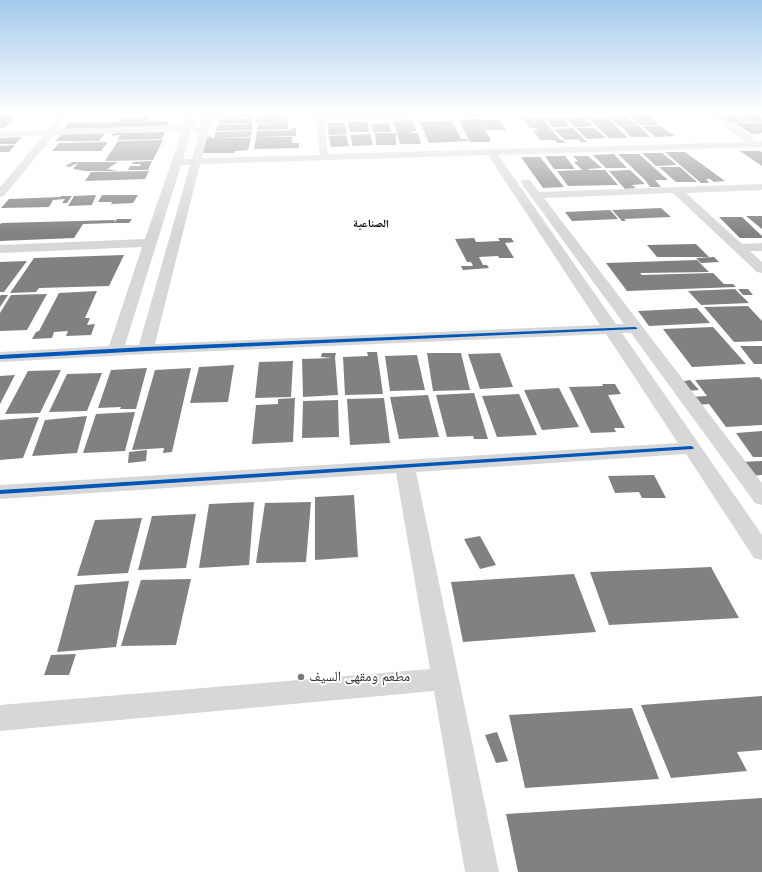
<!DOCTYPE html>
<meta charset="utf-8">
<style>
body{margin:0}
canvas{display:block;background:#fff}
</style>
<canvas width="762" height="872"></canvas>
<script>
const ctx = document.querySelector('canvas').getContext('2d');
ctx.lineJoin = 'round';
function fillPath(path, color) {
  ctx.fillStyle = color;
  ctx.fill(path, 'evenodd');
}
function shape(rows) {
  const path = new Path2D();
  for (const r of rows) {
    path.moveTo(r[0], r[1]);
    for (let i = 2; i < r.length; i += 2) path.lineTo(r[i], r[i + 1]);
  }
  return path;
}
function strokePath(path, color, width, dash) {
  ctx.strokeStyle = color;
  ctx.lineWidth = width;
  ctx.lineCap = dash ? 'butt' : 'round';
  ctx.setLineDash(dash || []);
  ctx.stroke(path);
}
function drawText(font, color, halo, rows, align = 'center') {
  ctx.font = font + ' Montserrat,"Noto Naskh Arabic",sans-serif';
  ctx.lineWidth = 4;
  ctx.setLineDash([]);
  ctx.textBaseline = 'middle';
  ctx.strokeStyle = halo;
  ctx.fillStyle = color;
  for (const [text, x, y, turn = 0] of rows) {
    ctx.save();
    ctx.translate(x, y);
    ctx.rotate((+turn || 0) * Math.PI / 180);
    ctx.textAlign = isNaN(turn) ? turn : align;
    if (halo) ctx.strokeText(text, 0, 0);
    ctx.fillText(text, 0, 0);
    ctx.restore();
  }
}
const building = shape([
 [2,112,20,112,4,128,0,128,0,114],
 [212,112,219,113,253,112,252,117,210,118],
 [257,112,287,112,287,116,257,117],
 [712,112,730,112,746,122,729,123],
 [734,112,753,112,762,118,762,122,749,122],
 [626,113,644,113,659,125,640,125],
 [607,116,625,116,638,125,619,126],
 [149,117,147,121,122,122,169,121,165,128,62,130,69,123,119,122,122,118],
 [287,117,287,123,256,123,257,118],
 [541,117,560,140,563,140,565,143,557,143,555,140,540,140,533,130,537,130,536,128,530,128,522,118],
 [583,117,593,126,575,127,566,118],
 [606,117,628,138,609,138,588,118],
 [253,118,252,123,218,124,219,119],
 [546,118,563,118,570,127,552,127],
 [479,119,491,140,489,140,490,142,470,142,459,121,457,120],
 [412,120,416,131,410,132,410,133,418,133,421,144,400,144,393,121],
 [480,120,499,120,506,130,486,130],
 [452,121,461,139,467,139,468,141,429,143,420,122],
 [348,122,367,122,369,132,350,132],
 [288,123,288,129,257,130,258,124],
 [327,123,344,123,347,134,329,135],
 [389,123,392,132,373,132,371,124],
 [735,123,762,123,762,133,752,134],
 [252,124,252,130,216,131,217,125],
 [621,126,639,126,650,137,631,137],
 [642,126,660,126,675,136,656,137],
 [291,128,296,128,296,136,256,137,257,131,291,130],
 [573,128,585,140,588,142,581,142,578,139,565,140,554,129],
 [576,128,594,128,606,138,587,139],
 [252,131,250,137,214,138,216,132],
 [165,132,162,139,117,140,120,135,111,136,113,133],
 [105,133,99,141,55,141,62,134],
 [375,133,396,133,396,145,376,145],
 [370,134,373,145,352,146,351,135],
 [346,135,349,146,331,147,329,136],
 [211,136,211,138,251,138,248,150,235,151,234,153,200,153,206,137],
 [22,137,15,144,0,144,0,138],
 [256,137,292,137,292,143,299,143,299,148,254,149],
 [163,140,153,160,105,161,118,141],
 [108,142,101,151,52,151,59,143],
 [15,145,9,152,0,152,0,146],
 [740,151,759,151,762,152,762,166],
 [665,152,685,152,725,181,714,182,710,179,701,179,706,179,709,183,701,183],
 [642,153,662,153,677,165,656,166],
 [614,154,627,168,606,168,593,155],
 [618,154,639,154,668,180,655,180,661,187,650,187,645,180],
 [545,156,565,156,575,169,554,169],
 [573,156,588,156,602,168,588,169,589,170,605,170,618,185,568,186,557,171,582,170,574,162,578,161],
 [521,157,540,157,564,187,543,188],
 [152,161,148,170,128,170,130,166,140,166,141,164,132,164,133,162],
 [73,162,118,162,107,169,118,171,85,171,73,169,78,163,67,168,69,166,65,166],
 [659,167,680,167,697,182,676,182],
 [630,170,645,184,632,185,636,188,625,189,609,171],
 [149,171,145,179,85,181,91,172],
 [96,195,92,205,68,206,74,196],
 [102,195,138,195,133,203,111,204,112,202,98,202],
 [61,196,72,196,67,203,62,203,65,199,53,200,49,207,1,208,9,199,60,197],
 [661,208,671,217,624,219,626,221,622,221,612,210],
 [610,210,618,219,572,221,565,212],
 [746,216,762,216,762,229],
 [719,217,742,217,762,236,762,238,740,238],
 [117,219,132,219,129,223,114,223],
 [115,220,114,223,83,224,74,238,0,241,0,224,2,223],
 [474,238,476,242,500,241,498,238,511,238,514,242,505,243,514,258,499,258,498,256,479,257,483,265,487,265,489,268,463,270,461,266,473,266,471,262,467,262,455,239],
 [696,244,709,257,657,257,647,245],
 [124,255,109,286,39,288,36,292,10,293,34,258],
 [714,257,719,262,701,263,696,258],
 [697,260,709,272,640,273,642,275,713,273,724,284,733,284,736,287,627,291,606,263],
 [27,261,4,292,0,292,0,262],
 [735,289,749,303,701,305,688,291],
 [738,289,748,289,753,295,743,295],
 [97,291,85,318,90,318,87,325,95,324,91,335,66,336,68,331,54,332,52,338,32,339,36,332,39,331,59,293],
 [47,294,27,330,0,331,0,313,11,295],
 [1,295,8,295,0,307,0,296],
 [748,306,762,321,762,341,734,342,704,307],
 [697,308,710,323,649,326,638,311],
 [713,327,746,364,692,367,663,329],
 [740,346,762,346,762,364,754,364],
 [367,352,377,352,383,394,345,395,343,357,368,356],
 [322,353,336,353,335,357,338,395,303,397,302,359,332,358,321,357],
 [427,353,461,353,470,390,433,391],
 [500,353,513,387,480,389,468,354],
 [417,355,425,390,390,391,385,356],
 [293,361,291,397,255,398,259,362],
 [234,365,228,402,190,403,199,367],
 [147,368,136,409,120,409,121,407,98,408,111,370],
 [191,368,172,452,163,453,164,448,132,450,155,370],
 [61,370,40,413,5,414,28,371],
 [102,373,87,411,49,412,67,374],
 [15,375,0,404,0,376],
 [759,377,762,380,762,425,726,427,709,404,696,405,690,397,707,396,695,380],
 [690,380,699,390,687,391,679,382],
 [602,384,615,384,621,394,608,395,625,428,614,428,616,432,591,433,569,387,603,386],
 [559,388,579,427,542,430,524,390],
 [474,393,488,439,474,439,473,436,447,437,436,395],
 [519,394,537,435,497,437,482,396],
 [428,395,439,437,399,439,390,397],
 [295,398,293,442,252,444,256,405,278,404,278,399],
 [384,398,390,443,350,445,347,399],
 [338,400,339,437,302,438,303,401],
 [135,412,125,451,83,453,96,414],
 [87,416,77,453,32,456,45,420],
 [39,417,23,458,0,460,0,420],
 [762,431,762,457,753,457,736,433],
 [147,450,146,461,128,463,129,452],
 [762,461,762,475,748,476,739,462],
 [654,475,666,498,642,498,639,492,615,493,608,476],
 [354,495,358,557,315,560,315,497],
 [254,502,249,565,199,568,209,504],
 [311,502,306,562,256,563,265,503],
 [196,514,186,568,138,570,152,516],
 [142,518,128,573,77,576,95,520],
 [480,536,496,565,480,569,464,539],
 [711,567,739,618,609,625,590,572],
 [574,574,596,632,463,642,451,582],
 [191,579,176,645,121,646,141,580],
 [129,581,116,647,57,652,75,585],
 [76,654,69,675,44,675,51,655],
 [762,696,762,750,737,752,747,771,671,778,641,705],
 [632,708,659,779,525,788,509,715],
 [497,732,508,761,496,763,485,735],
 [762,798,762,872,518,872,506,814]
]);
const street = shape([
 [63,112,72,112,58,129,184,125,189,112,197,112,193,126,200,128,205,112,213,112,202,158,320,155,314,112,322,112,323,115,419,112,529,112,525,115,324,120,328,154,746,142,704,112,715,112,753,138,754,141,762,141,762,147,498,155,616,324,624,324,522,184,521,182,522,180,530,180,539,192,762,184,762,190,686,193,742,244,762,243,762,251,750,251,762,262,762,273,757,272,673,193,544,198,762,483,762,505,755,503,631,333,622,333,762,535,762,560,754,558,686,454,416,472,499,872,465,872,434,691,0,731,0,705,430,669,396,473,0,499,0,485,678,443,606,334,146,354,0,362,0,352,109,346,142,247,0,253,0,245,145,239,182,131,54,135,4,196,0,197,0,187,44,135,0,137,0,131,48,130,63,112],
 [191,131,199,133,192,159,183,159,191,131],
 [488,155,600,325,155,344,200,164,488,155],
 [181,165,190,165,139,345,125,345,181,165]
]);
const cycleway = shape([
 [635,327,637,328,637,329,146,351,0,359,0,355,146,347,635,327],
 [691,446,693,447,694,448,693,449,0,494,0,490,691,446]
]);
const markers = [
 [301,677,4,"#7a7a7a"]
];
const farNeighbourhoodnames = [
 ["الصناعية",371,224]
];
const nearPoinames = [
 ["مطعم ومقهى السيف",309,677]
];
fillPath(building, '#818181');
fillPath(street, '#d7d7d7');
fillPath(cycleway, '#0057b8');
const sky = ctx.createLinearGradient(0, 0, 0, 235);
sky.addColorStop(0, '#a3caec');
sky.addColorStop(0.48, '#fff');
sky.addColorStop(1, '#ffffff00');
ctx.fillStyle = sky;
ctx.fillRect(0, 0, 762, 235);
for (const [x, y, r, color] of markers) {
  const dot = new Path2D();
  dot.arc(x, y, r, 0, 2 * Math.PI);
  ctx.fillStyle = color;
  ctx.fill(dot);
  strokePath(dot, '#fff', 1.5);
}
drawText('bold 11px', '#000', '#fff', farNeighbourhoodnames);
drawText('14px', '#333', '#fff', nearPoinames, 'left');
</script>
